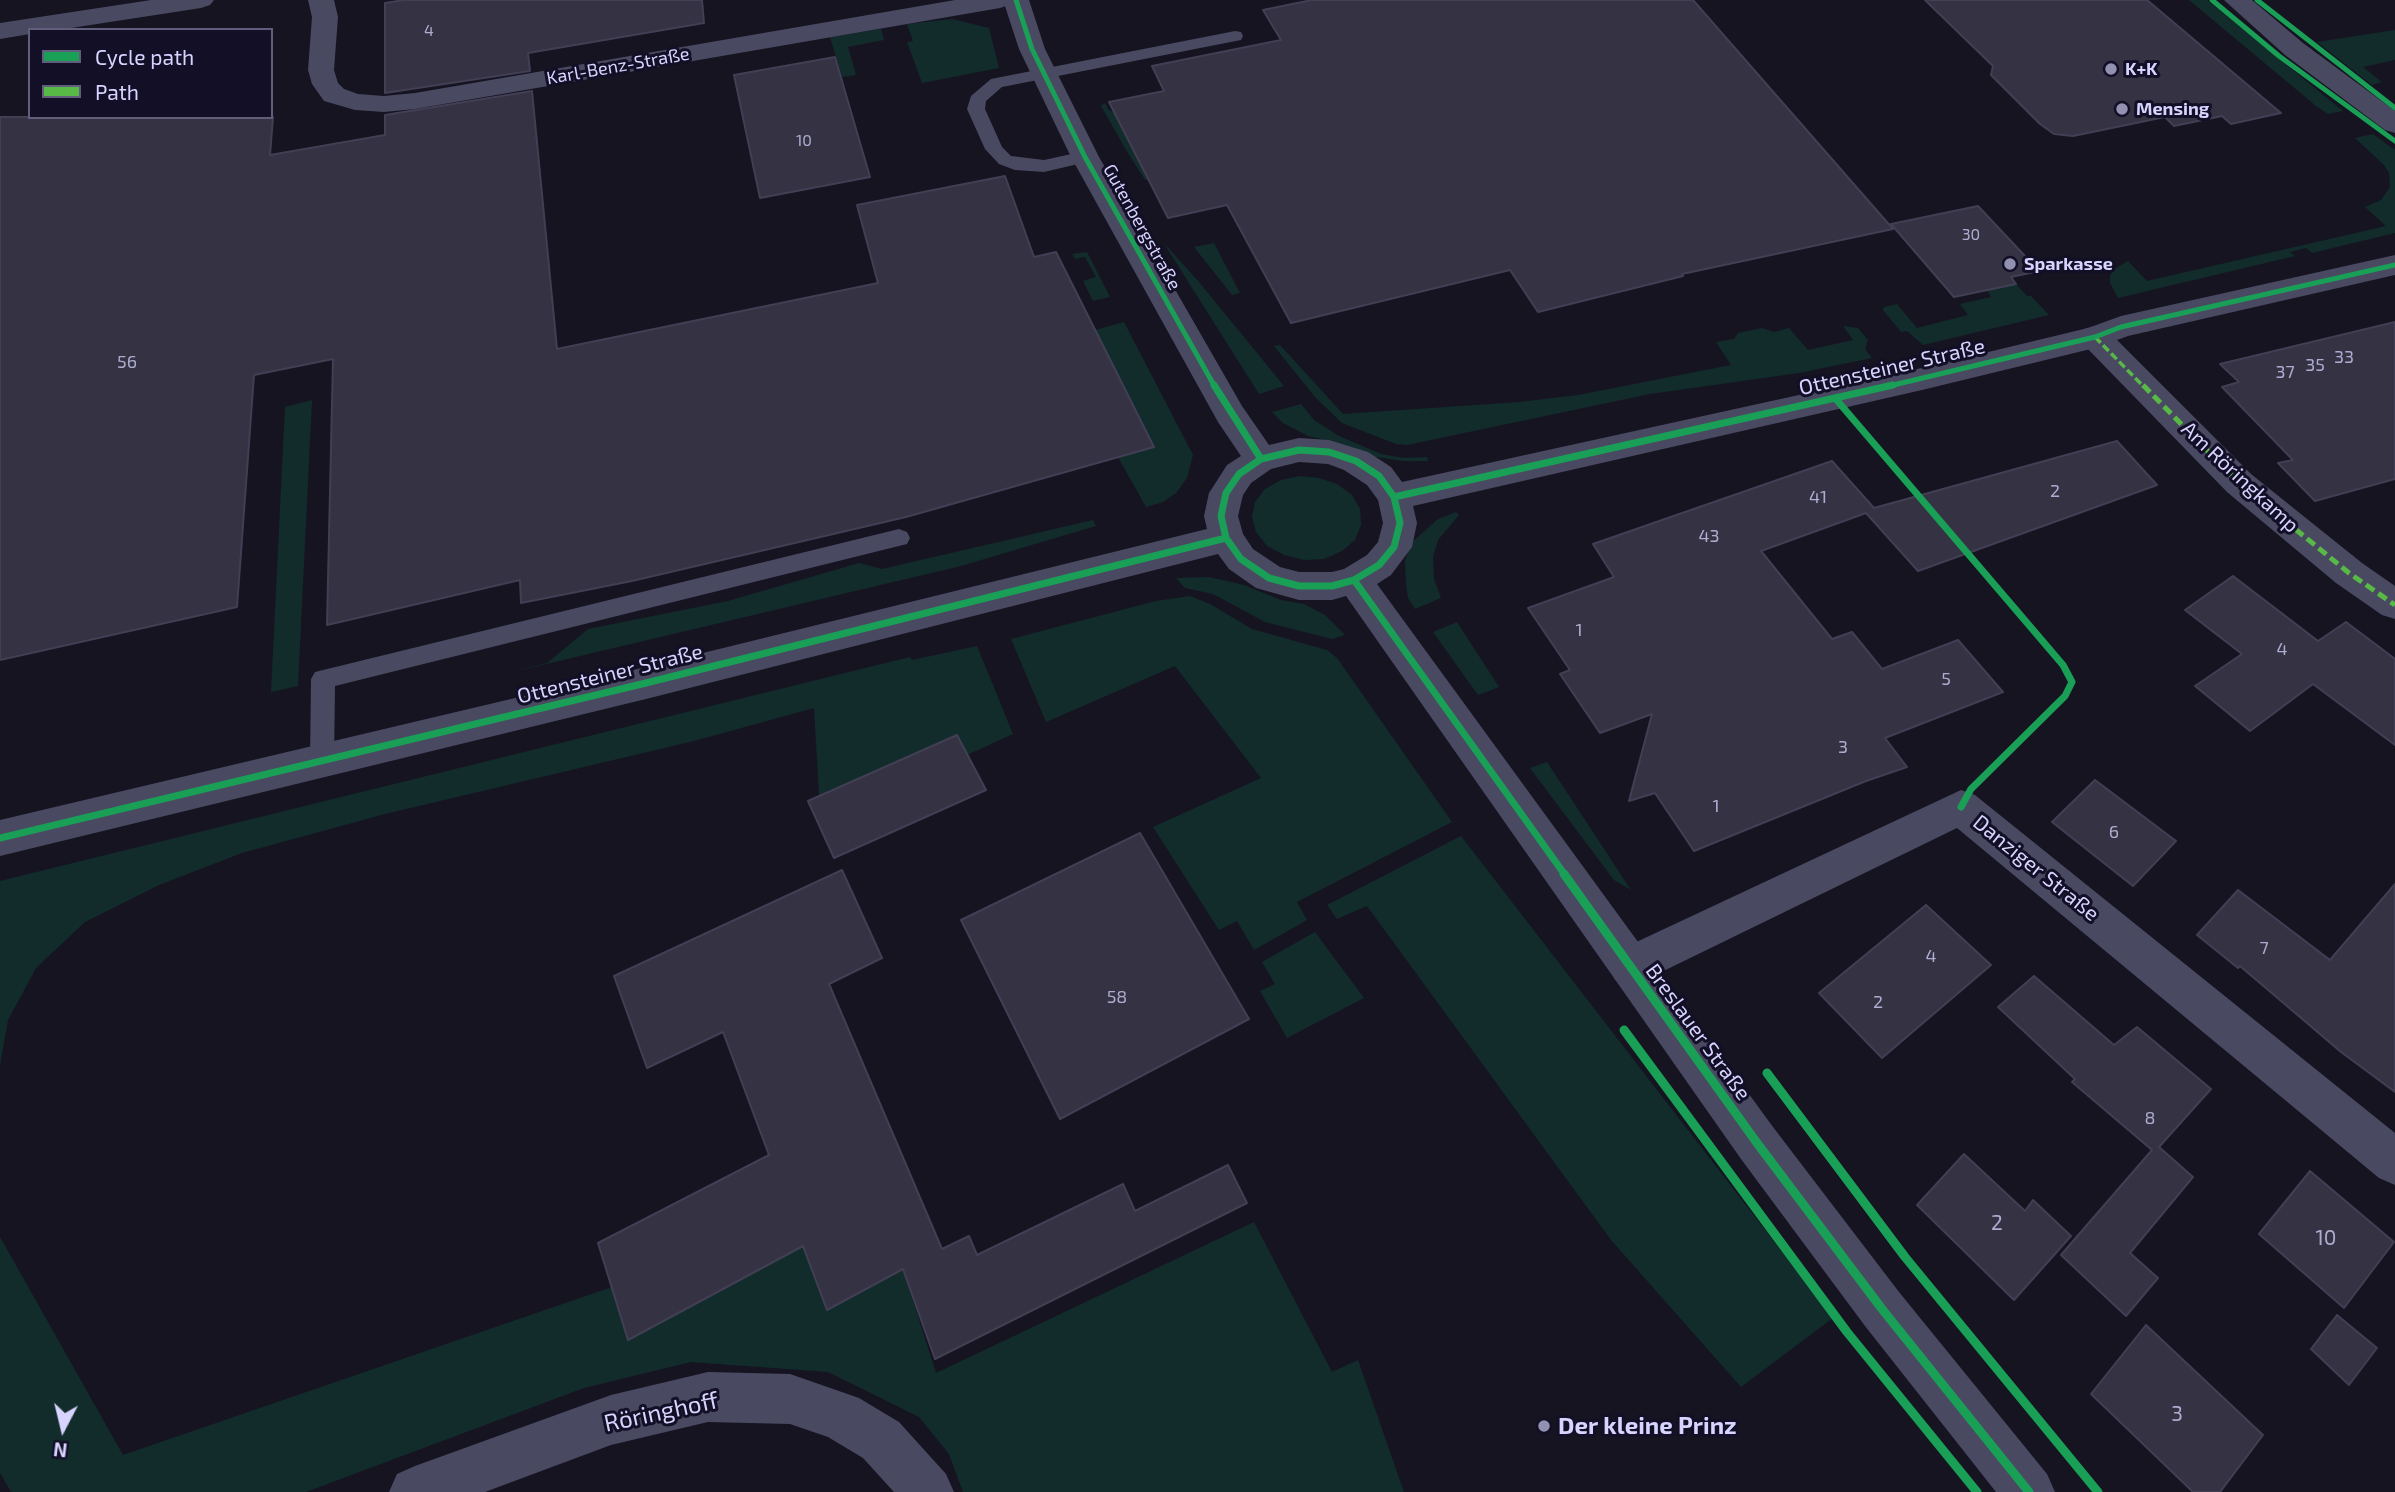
<!DOCTYPE html>
<meta charset="utf-8">
<style>
body{margin:0}
#map{position:relative;width:2395px;height:1492px;overflow:hidden;background:#161421;font-family:"Exo 2",sans-serif}
canvas{display:block}
.legend{position:absolute;left:28px;top:28px;width:245px;height:91px;box-sizing:border-box;background:#120f26;border:2px solid #615e7d;margin:0;padding:9px 12px;list-style:none;font-size:21px;color:#d7d4ff}
.legend li{display:flex;align-items:center;gap:14px;height:35px}
.legend b{width:35px;border:2px solid #615e7d}
.north{position:absolute;left:28px;top:1394px;width:70px;height:70px;-webkit-text-stroke:5px #120f26;paint-order:stroke;rotate:187deg;font-size:19px;font-weight:700;line-height:28px;text-align:center;color:#d7d4ff}
.north::after{content:'';display:block;margin:auto;width:24px;height:32px;background:#d7d4ff;clip-path:polygon(50% 0,100% 100%,50% 72%,0 100%)}
</style>
<div id="map">
<canvas width="2395" height="1492"></canvas>
<ul class="legend">
<li><b style="height:9px;background:#1a9f57"></b>Cycle path</li>
<li><b style="height:9px;background:#58b947"></b>Path</li>
</ul>
<div class="north">N</div>
</div>
<script>
const ctx = document.querySelector('canvas').getContext('2d');
ctx.lineJoin = 'round';
function fillPath(path, color) {
  ctx.fillStyle = color;
  ctx.fill(path, 'evenodd');
}
function shape(rows) {
  const path = new Path2D();
  for (const r of rows) {
    path.moveTo(r[0], r[1]);
    for (let i = 2; i < r.length; i += 2) path.lineTo(r[i], r[i + 1]);
  }
  return path;
}
function strokePath(path, color, width, dash) {
  ctx.strokeStyle = color;
  ctx.lineWidth = width;
  ctx.lineCap = dash ? 'butt' : 'round';
  ctx.setLineDash(dash || []);
  ctx.stroke(path);
}
function drawText(font, color, halo, rows, align = 'center') {
  ctx.font = font + ' "Exo 2",sans-serif';
  ctx.lineWidth = 6;
  ctx.setLineDash([]);
  ctx.textBaseline = 'middle';
  ctx.strokeStyle = halo;
  ctx.fillStyle = color;
  for (const [text, x, y, turn = 0] of rows) {
    ctx.save();
    ctx.translate(x, y);
    ctx.rotate((+turn || 0) * Math.PI / 180);
    ctx.textAlign = isNaN(turn) ? turn : align;
    if (halo) ctx.strokeText(text, 0, 0);
    ctx.fillText(text, 0, 0);
    ctx.restore();
  }
}
const green = shape([
 [2189,0,2207,0,2343,111,2328,114,2316,106],
 [952,19,989,28,999,68,922,83,907,42,913,41,907,24],
 [881,29,884,40,848,47,856,75,842,77,830,37],
 [2395,30,2395,60,2363,67,2382,82,2372,85,2317,42],
 [1105,103,1109,110,1114,112,1148,180,1145,180,1126,150,1101,106],
 [2373,134,2395,150,2395,233,2312,253,2306,248,2290,252,2295,256,2118,298,2110,283,2110,276,2113,270,2128,261,2147,281,2386,226,2365,207,2381,200,2390,187,2389,173,2384,165,2355,138],
 [1163,242,1199,282,1284,386,1259,394],
 [1214,243,1240,293,1232,295,1194,247],
 [1087,252,1110,297,1093,301,1083,281,1096,277,1085,257,1075,259,1072,254],
 [2016,284,2027,296,2031,296,2049,315,1923,345,1907,331,1901,332,1883,310,1884,307,1897,304,1917,328,1968,315,1960,304,1991,297,1987,290],
 [1124,322,1193,455,1187,478,1176,493,1163,502,1146,507,1118,457,1153,446,1095,330],
 [1843,326,1858,328,1868,340,1865,349,1872,358,1799,373,1650,394,1407,445,1396,444,1342,423,1315,397,1274,346,1280,345,1343,414,1519,402,1578,395,1731,365,1716,342,1734,339,1738,333,1762,328,1774,332,1789,328,1808,350,1853,340],
 [312,400,298,686,271,692,285,407],
 [1301,404,1314,420,1339,436,1381,454,1403,458,1427,457,1428,461,1404,461,1376,457,1338,443,1308,436,1283,423,1272,412],
 [1300,476,1319,478,1337,484,1352,495,1360,509,1361,525,1355,540,1342,551,1324,559,1304,560,1284,555,1267,546,1256,532,1252,517,1255,502,1265,489,1281,480],
 [1456,512,1459,515,1438,540,1433,557,1434,579,1441,598,1415,609,1408,598,1406,584,1405,561,1411,543,1438,519],
 [1093,520,1096,526,961,566,508,673,547,663,588,629,728,601,859,563,882,569],
 [1209,577,1244,585,1281,600,1304,604,1325,615,1345,635,1332,639,1265,622,1213,594,1185,588,1176,578],
 [1190,596,1210,604,1252,629,1327,650,1337,658,1452,822,1297,902,1307,920,1254,950,1237,921,1219,930,1153,827,1261,778,1175,666,1046,722,1011,639,1156,601],
 [1457,622,1499,687,1478,695,1433,632],
 [977,646,1013,734,967,755,957,736,819,796,814,708,694,741,385,814,242,853,159,885,85,922,36,968,8,1020,0,1065,0,881,910,657,912,660],
 [1547,762,1631,890,1614,880,1530,768],
 [1461,836,1833,1318,1741,1387,1611,1240,1367,906,1337,919,1327,905],
 [1315,932,1364,998,1287,1038,1260,991,1275,984,1262,962],
 [1254,1222,1332,1372,1358,1360,1404,1492,963,1492,949,1454,919,1417,828,1372,691,1362,584,1388,306,1492,11,1492,0,1473,0,1237,123,1455,612,1287,628,1339,803,1246,827,1310,903,1269,936,1373]
]);
const building = shape([
 [404,0,702,0,704,23,528,53,530,71,385,93,385,3,404,0],
 [1312,0,1693,0,1893,229,1682,274,1683,276,1538,312,1510,270,1291,323,1227,205,1168,218,1109,102,1164,91,1152,66,1281,40,1263,10,1312,0],
 [1925,0,2147,0,2281,113,2231,124,2222,116,2174,126,2165,117,2073,136,2054,134,2040,124,1991,75,1993,66,1925,0],
 [835,57,870,177,760,198,734,75,835,57],
 [532,91,557,349,878,283,857,205,1005,176,1034,257,1056,252,1154,447,906,517,632,581,521,603,520,580,327,625,333,359,254,375,237,607,0,660,0,117,273,117,270,155,385,135,385,115,532,91],
 [1978,206,2039,271,2011,277,2016,284,1954,297,1891,224,1978,206],
 [2395,322,2395,479,2315,501,2278,463,2293,460,2222,387,2239,382,2220,364,2395,322],
 [2117,441,2157,485,1918,571,1866,513,1761,551,1832,639,1852,632,1882,669,1958,640,2003,692,1885,738,1907,767,1866,781,1694,851,1655,793,1629,801,1652,714,1600,733,1560,674,1570,670,1528,608,1614,577,1593,544,1832,461,1874,508,2117,441],
 [2233,576,2318,641,2346,622,2395,659,2395,745,2313,684,2250,731,2195,686,2242,654,2185,610,2233,576],
 [957,735,986,790,834,858,808,801,957,735],
 [2095,780,2176,841,2133,886,2052,822,2095,780],
 [1140,833,1249,1019,1060,1119,961,920,1140,833],
 [842,870,882,958,829,984,942,1249,969,1236,977,1255,1123,1184,1135,1211,1228,1165,1247,1203,935,1359,903,1269,827,1310,803,1246,628,1340,598,1243,769,1155,723,1032,647,1068,614,976,842,870],
 [2395,884,2395,1092,2341,1052,2240,966,2238,968,2197,935,2238,890,2330,960,2395,884],
 [1926,905,1991,965,1882,1058,1819,993,1926,905],
 [2034,976,2114,1045,2137,1027,2211,1089,2159,1147,2193,1177,2130,1253,2158,1278,2126,1316,2061,1255,2152,1150,2072,1082,2075,1079,1998,1007,2034,976],
 [1964,1154,2025,1211,2033,1200,2071,1236,2014,1300,1917,1205,1964,1154],
 [2310,1171,2394,1242,2344,1308,2259,1234,2310,1171],
 [2337,1315,2377,1348,2349,1385,2311,1349,2337,1315],
 [2146,1325,2263,1435,2220,1492,2193,1492,2091,1394,2146,1325]
]);
const service = shape([
 [1235,31,1241,32,1243,36,1241,40,1002,87,986,101,985,109,1002,147,1011,156,1044,160,1085,151,1094,157,1091,161,1044,172,1015,170,999,164,985,149,967,109,971,96,991,79,1235,31],
 [899,529,907,532,910,538,907,544,335,686,334,762,331,770,322,773,313,770,310,762,311,679,315,672,899,529]
]);
const minor = shape([
 [151,0,214,0,210,5,201,8,58,30,30,30,30,34,0,39,0,23,151,0],
 [308,0,334,0,338,17,334,70,338,83,344,89,358,94,384,96,415,93,955,0,1013,0,1009,5,1000,8,415,109,384,112,355,110,324,101,312,84,308,70,312,17,308,0],
 [2224,0,2252,0,2303,43,2395,111,2395,133,2385,130,2285,55,2224,0],
 [2095,326,2106,329,2251,474,2362,563,2395,586,2395,619,2382,615,2336,583,2227,492,2084,345,2079,337,2084,329,2095,326],
 [1961,790,1975,795,2395,1133,2395,1185,2379,1178,1957,828,1645,980,1630,986,1615,980,1609,966,1615,952,1961,790],
 [708,1372,790,1374,859,1398,899,1422,946,1474,954,1492,894,1492,863,1458,828,1437,790,1424,708,1422,611,1445,485,1492,389,1492,397,1474,415,1466,611,1395,708,1372]
]);
const tertiary = shape([
 [1003,0,1029,0,1045,49,1099,157,1242,406,1269,445,1299,438,1329,440,1368,452,1391,467,1402,482,1922,368,2088,328,2121,316,2395,255,2395,275,2128,336,2095,348,1922,390,1413,506,1417,523,1412,547,1391,575,1377,584,1773,1127,1899,1292,2047,1474,2055,1492,1996,1492,1865,1326,1741,1159,1346,596,1332,600,1299,600,1256,588,1229,569,1218,554,646,699,0,856,0,820,646,667,1207,529,1204,516,1209,493,1227,465,1241,456,1218,422,1071,157,1019,49,1003,0],
 [1299,462,1328,464,1344,470,1367,485,1378,500,1383,523,1378,542,1367,555,1344,569,1332,572,1299,572,1280,567,1253,549,1243,534,1238,516,1243,495,1251,483,1271,469,1299,462]
]);
const quietFar1 = shape([
 [2095,337,2144,387]
]);
const quiet = shape([
 [2143,385,2239,483,2349,573,2395,605]
]);
const cyclewayFar2 = shape([
 [1016,0,1032,49,1085,157,1215,387],
 [2212,0,2279,56,2395,141],
 [2257,0,2395,108],
 [1885,387,2095,337,2121,327,2395,265]
]);
const cyclewayFar1 = shape([
 [1214,385,1261,459],
 [1835,398,2063,665,2072,682,2065,696,1971,789,1961,807],
 [1299,450,1329,452,1356,461,1379,476,1394,497,1400,523,1394,547,1379,565,1354,580,1332,586,1299,586,1269,578,1241,559,1226,538,1221,516,1226,493,1239,474,1261,459,1299,450],
 [1394,497,1893,385],
 [1354,580,1565,875],
 [0,838,646,683,1226,538]
]);
const cycleway = shape([
 [1564,874,1757,1143,1882,1309,2029,1492],
 [1624,1030,1847,1332,1977,1492],
 [1767,1073,1905,1257,2098,1492]
]);
const markers = [
 [2111,69,7,"#9391b1"],
 [2122,109,7,"#9391b1"],
 [2010,264,7,"#9391b1"],
 [1544,1426,7,"#9391b1"]
];
const farNumbernames = [
 ["4",429,31],
 ["10",804,141],
 ["30",1971,235]
];
const farStreetnames = [
 ["Karl-Benz-Straße",618,66,-10],
 ["Gutenbergstraße",1142,227,61]
];
const farPoinames = [
 ["K+K",2125,69],
 ["Mensing",2136,109],
 ["Sparkasse",2024,264]
];
const numberNames = [
 ["33",2344,357],
 ["56",127,362],
 ["35",2315,365],
 ["37",2285,372],
 ["2",2055,491],
 ["41",1818,497],
 ["43",1709,536],
 ["1",1579,630],
 ["4",2282,649],
 ["5",1946,679],
 ["3",1843,747],
 ["1",1716,806],
 ["6",2114,832],
 ["7",2264,948],
 ["4",1931,956],
 ["58",1117,997],
 ["2",1878,1002],
 ["8",2150,1118]
];
const streetNames = [
 ["Ottensteiner Straße",1892,367,-13],
 ["Am Röringkamp",2240,477,43],
 ["Ottensteiner Straße",610,674,-14],
 ["Danziger Straße",2036,868,39],
 ["Breslauer Straße",1698,1032,54]
];
const nearNumbernames = [
 ["2",1997,1223],
 ["10",2326,1238],
 ["3",2177,1414]
];
const nearStreetnames = [
 ["Röringhoff",661,1412,-12]
];
const nearPoinames = [
 ["Der kleine Prinz",1558,1426]
];
fillPath(green, '#122c2c');
fillPath(building, '#343243');
strokePath(building, '#423f55', 2);
fillPath(service, '#494962');
fillPath(minor, '#494962');
fillPath(tertiary, '#494962');
strokePath(quietFar1, '#58b947', 3.5, [8, 3.5]);
strokePath(quiet, '#58b947', 5, [10, 5]);
strokePath(cyclewayFar2, '#1a9f57', 5);
strokePath(cyclewayFar1, '#1a9f57', 7);
strokePath(cycleway, '#1a9f57', 9);
for (const [x, y, r, color] of markers) {
  const dot = new Path2D();
  dot.arc(x, y, r, 0, 2 * Math.PI);
  ctx.fillStyle = color;
  ctx.fill(dot);
  strokePath(dot, '#120f26', 2.5);
}
drawText('16px', '#aeacd0', null, farNumbernames);
drawText('18px', '#d7d4ff', '#120f26', farStreetnames);
drawText('bold 18px', '#d7d4ff', '#120f26', farPoinames, 'left');
drawText('18px', '#aeacd0', null, numberNames);
drawText('21px', '#d7d4ff', '#120f26', streetNames);
drawText('21px', '#aeacd0', null, nearNumbernames);
drawText('24px', '#d7d4ff', '#120f26', nearStreetnames);
drawText('bold 24px', '#d7d4ff', '#120f26', nearPoinames, 'left');
</script>
